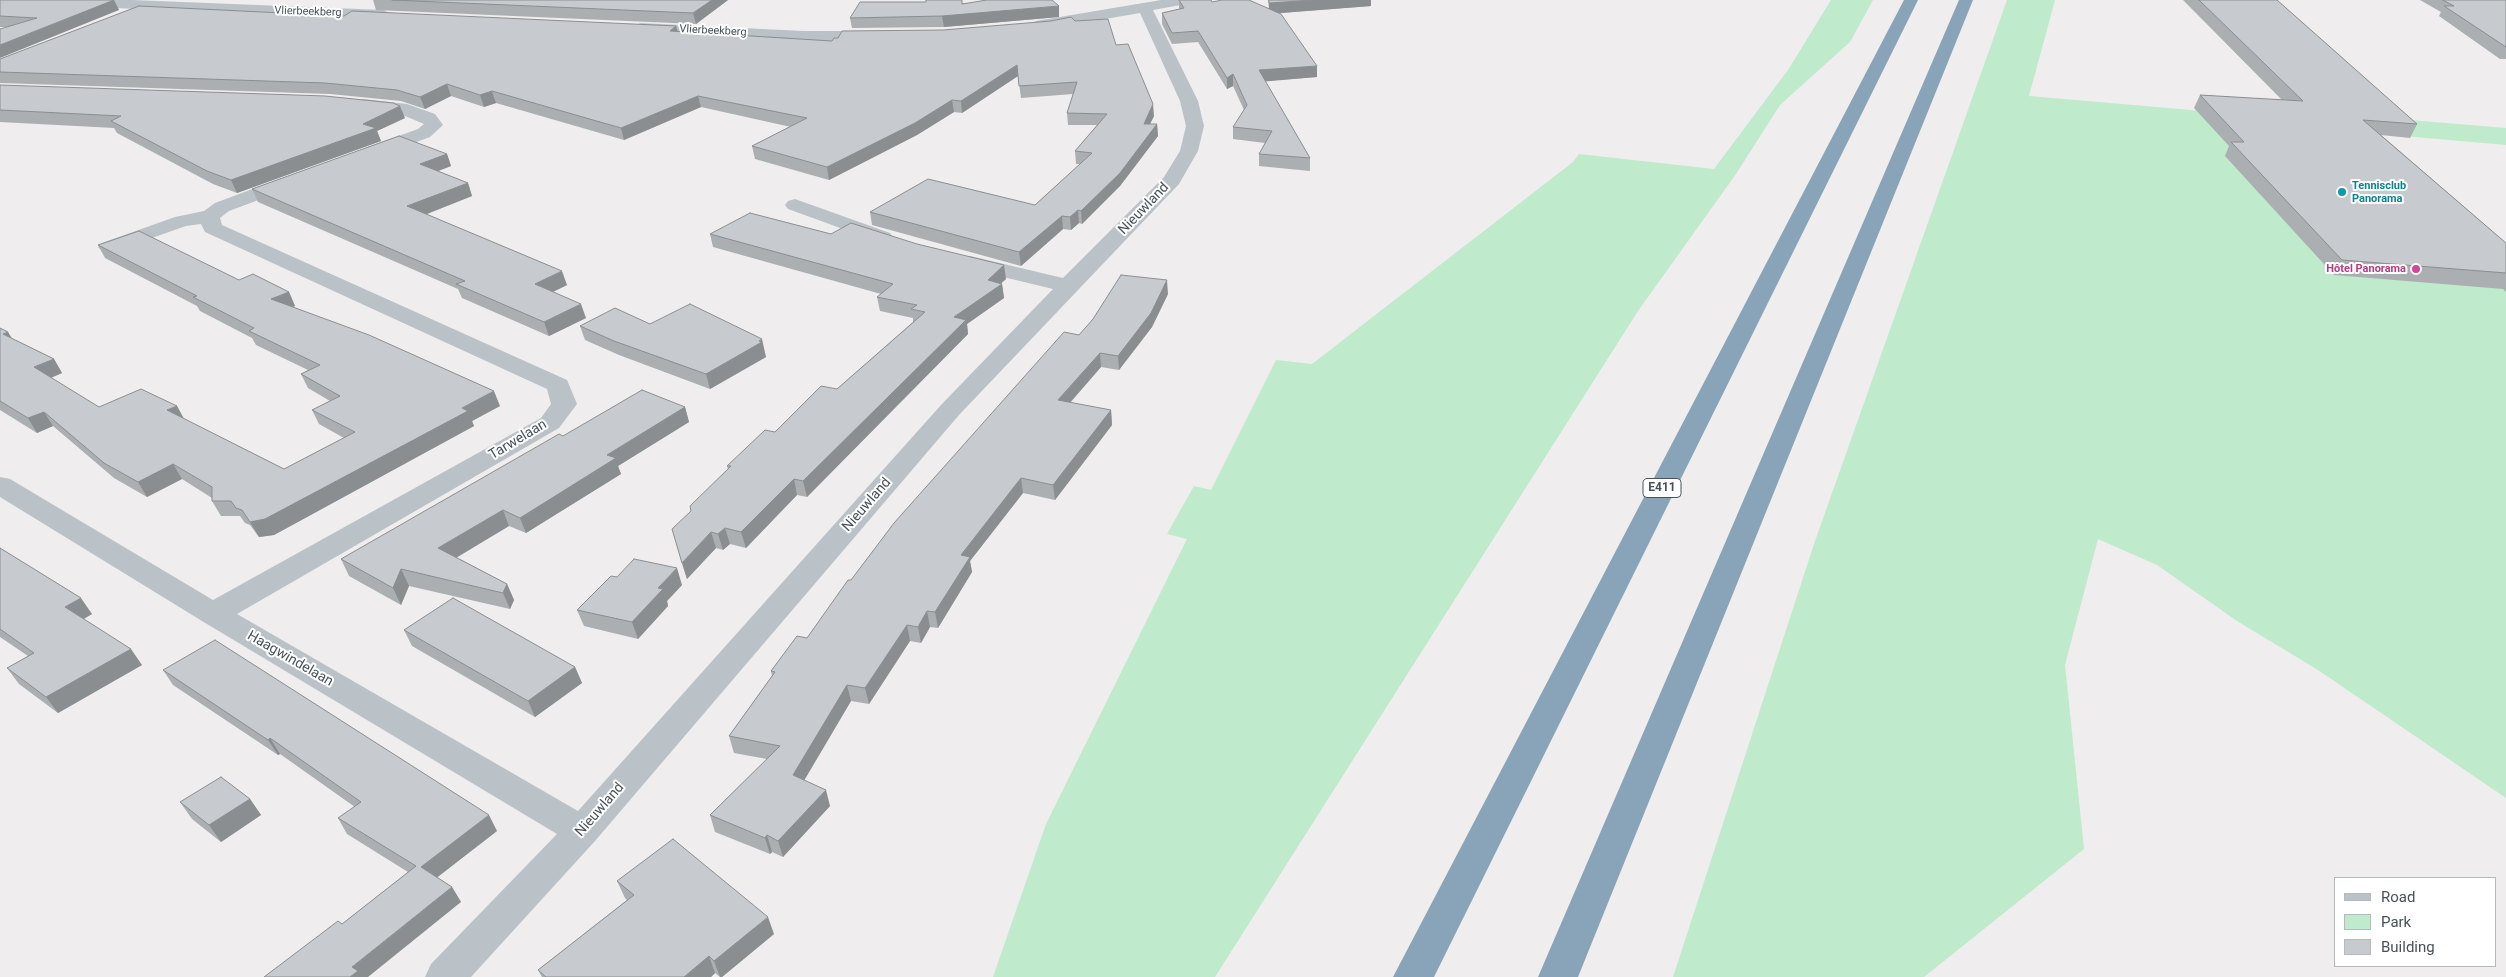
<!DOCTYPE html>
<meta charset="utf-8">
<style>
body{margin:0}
#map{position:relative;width:2506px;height:977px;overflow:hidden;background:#efeded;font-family:Roboto,sans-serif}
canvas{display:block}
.legend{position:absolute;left:2334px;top:877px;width:162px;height:90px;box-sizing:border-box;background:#fff;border:1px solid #b5babc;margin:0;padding:6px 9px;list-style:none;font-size:15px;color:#475258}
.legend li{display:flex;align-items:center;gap:10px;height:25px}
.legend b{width:25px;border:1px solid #b5babc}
</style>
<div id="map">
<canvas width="2506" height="977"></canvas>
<ul class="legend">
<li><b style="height:6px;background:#bac2c8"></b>Road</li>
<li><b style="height:14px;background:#bfeacc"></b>Park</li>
<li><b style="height:14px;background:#c7cbcf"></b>Building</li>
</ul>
</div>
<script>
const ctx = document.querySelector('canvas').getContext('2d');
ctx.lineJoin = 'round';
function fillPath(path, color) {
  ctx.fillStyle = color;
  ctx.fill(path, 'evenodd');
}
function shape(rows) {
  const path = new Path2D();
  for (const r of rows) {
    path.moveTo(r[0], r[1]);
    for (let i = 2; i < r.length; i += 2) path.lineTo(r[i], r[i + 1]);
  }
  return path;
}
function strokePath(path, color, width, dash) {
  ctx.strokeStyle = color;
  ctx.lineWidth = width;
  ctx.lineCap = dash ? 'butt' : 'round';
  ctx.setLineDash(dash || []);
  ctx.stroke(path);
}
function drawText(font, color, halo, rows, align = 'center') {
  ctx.font = font + ' Roboto,sans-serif';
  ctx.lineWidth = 4;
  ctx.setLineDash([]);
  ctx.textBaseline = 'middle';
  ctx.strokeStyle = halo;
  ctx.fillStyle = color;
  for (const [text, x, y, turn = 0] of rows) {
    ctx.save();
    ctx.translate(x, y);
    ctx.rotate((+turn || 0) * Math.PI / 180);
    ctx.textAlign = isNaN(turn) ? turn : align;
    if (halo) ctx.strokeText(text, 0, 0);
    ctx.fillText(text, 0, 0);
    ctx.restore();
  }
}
const green = shape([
 [1831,0,1873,0,1850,42,1780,105,1736,174,1638,311,1215,977,993,977,1046,824,1187,539,1167,534,1194,486,1211,490,1276,360,1312,364,1573,162,1579,154,1714,169,1788,70],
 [2007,0,2055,0,2029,96,2353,124,2506,265,2506,798,2318,670,2237,621,2157,565,2098,539,2065,665,2084,849,1924,977,1673,977,1815,541],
 [2374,117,2506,128,2506,145,2393,135]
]);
const minor = shape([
 [19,0,132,0,384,10,392,15,384,20,26,4,19,0],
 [1161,0,1194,0,1192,3,1153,10,1198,101,1204,126,1198,151,1179,184,959,415,595,841,471,977,425,977,431,964,557,834,202,621,0,497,0,477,10,479,213,600,541,418,551,404,547,389,205,232,201,224,186,226,109,253,102,251,98,247,102,243,175,217,204,211,215,203,282,178,296,178,299,182,296,186,229,211,220,218,222,225,567,380,577,404,559,428,237,614,578,811,941,405,1053,289,962,267,959,262,962,257,970,256,1063,278,1164,177,1180,151,1186,126,1180,101,1140,13,1036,31,1028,26,1036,21,1161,0],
 [640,23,803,31,876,31,884,36,876,41,803,41,635,31,632,28,640,23],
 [364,99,407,104,435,114,443,125,430,137,379,156,365,156,363,152,365,148,418,129,424,124,398,113,358,108,355,104,358,100,364,99],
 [795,199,890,233,893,237,890,241,883,243,876,241,788,209,785,205,788,201,795,199]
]);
const motorway = shape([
 [1904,0,1918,0,1434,977,1393,977,1904,0],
 [1959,0,1973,0,1578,977,1538,977,1959,0]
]);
const wall = shape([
 [0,0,114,0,119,10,7,27,0,27],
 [373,0,728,0,696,24,376,10],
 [1179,0,1212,2,1269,9,1268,0,1371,0,1371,6,1279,13,1317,66,1317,77,1265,81,1310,158,1310,171,1259,166,1259,154,1265,143,1233,139,1233,127,1244,110,1233,86,1227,89,1198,42,1172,44,1162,24,1162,13,1179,9],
 [2183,0,2277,0,2417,124,2410,138,2381,135,2506,243,2506,292,2503,289,2334,275,2225,156,2229,146,2194,108,2200,95,2282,100],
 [2420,0,2506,0,2506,59,2500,59,2439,16,2441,12],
 [963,3,1059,6,1059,17,944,27,852,28,850,18],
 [344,16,676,26,678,31,832,41,943,30,1075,21,1116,45,1154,116,1150,124,1157,124,1158,136,1120,186,1082,224,1079,223,1071,230,1063,229,1021,266,872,225,870,212,1035,205,1080,164,1076,164,1075,151,1097,125,1068,125,1067,113,1073,94,1021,98,1018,76,962,113,954,112,917,135,829,180,755,159,752,146,791,127,701,107,624,140,496,103,484,107,451,96,425,109,401,101,330,94,0,83,0,59],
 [0,85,405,118,377,131,381,141,237,193,213,184,117,133,114,128,0,122],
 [447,154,451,166,438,171,468,183,472,196,426,214,567,285,553,292,586,318,549,336,462,298,458,289,258,202,252,189],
 [710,234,831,234,1006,279,1001,283,1002,284,1004,298,967,324,968,334,807,497,797,495,746,548,730,544,723,550,716,548,687,579,682,563,691,511,728,469,727,466,837,389,913,322,913,318,880,311,877,297,881,294,713,247],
 [98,245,289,292,295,306,293,307,500,406,472,421,474,426,274,535,259,537,250,525,245,523,240,516,221,516,212,501,212,498,182,479,147,497,114,478,53,426,37,433,0,410,0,328,8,332,11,338,54,359,62,373,51,378,99,407,177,406,184,419,284,469,344,438,319,424,312,410,330,401,308,388,301,374,308,370,256,345,252,338,200,311,197,306,105,258],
 [1168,294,1152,327,1119,370,1101,367,1070,403,1111,410,1112,425,1055,500,1023,493,970,561,972,572,938,628,930,627,921,643,910,641,869,704,851,701,804,780,830,806,783,857,772,852,770,854,715,832,710,815,767,759,734,753,729,736,772,676,771,671,807,638,851,580,1079,335],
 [650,324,766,357,710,389,619,355,585,340,580,326],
 [685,407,689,422,618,466,621,474,526,533,509,526,456,557,507,584,514,600,510,609,409,586,401,605,349,576,341,559,563,436],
 [0,548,92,614,84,619,142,665,58,713,19,684,7,668,28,656,0,637],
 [617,577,682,585,667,601,668,606,638,639,584,626,577,610],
 [404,630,575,667,582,683,535,717,412,646],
 [163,670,497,831,437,877,452,887,461,902,342,924,408,872,347,834,338,818,355,807,280,754,278,755,173,685],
 [250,799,261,815,221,842,192,819,180,802],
 [617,881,774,934,722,977,720,977,715,973,711,977,542,977,538,970,627,900,625,898]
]);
const shadedWall = shape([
 [114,0,119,10,0,58,0,45],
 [712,0,728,0,696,24,693,13],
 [1314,0,1371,0,1371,6,1269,14,1269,3],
 [1059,6,1059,17,944,27,942,16],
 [676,26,679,37,670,31],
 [1017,65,1018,76,962,113,961,101],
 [1317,66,1317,77,1259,82,1259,70],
 [1233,74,1233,86,1227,89,1227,78],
 [447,84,451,96,425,109,420,97],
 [492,91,496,103,484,107,480,95],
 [698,96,701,107,624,140,621,128],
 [952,100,954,112,917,135,829,180,827,167],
 [1153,104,1154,116,1144,136,1144,124],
 [400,106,405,118,377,131,381,141,237,193,231,180,363,124],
 [1157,124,1158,136,1120,186,1082,224,1081,211],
 [447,154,451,166,425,176,420,164],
 [468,183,472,196,412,220,407,206],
 [1078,210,1079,223,1071,230,1070,217],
 [1062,216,1063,229,1021,266,1019,252],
 [1004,265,1006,279,996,288,1002,284,1004,298,967,324,968,334,807,497,803,481,988,280],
 [562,271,567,285,540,298,535,284],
 [1167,280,1168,294,1152,327,1119,370,1118,356],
 [289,292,295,306,278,313,271,299],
 [581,304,586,318,549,336,544,322],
 [8,332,17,347,3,334],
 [762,339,766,357,710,389,706,374],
 [1100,353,1101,367,1059,415,1058,400],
 [54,359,62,373,43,381,34,367],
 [494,391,500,406,472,421,474,426,274,535,259,537,250,522],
 [177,406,185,421,167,410],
 [685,407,689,422,618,466,621,474,526,533,520,518,607,455],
 [1111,410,1112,425,1055,500,1053,485],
 [44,412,53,426,37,433,28,418],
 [173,464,182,479,147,497,138,482],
 [1021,478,1023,493,970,561,972,572,938,628,935,612,961,555],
 [794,479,797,495,746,548,741,532],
 [503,510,509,526,446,564,438,548],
 [725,528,730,544,723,550,718,534],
 [711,532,716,548,687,579,682,563],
 [677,568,682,585,667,601,668,606,638,639,632,622,658,588],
 [401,569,409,586,401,605,393,588],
 [507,584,514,600,510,609,503,593],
 [81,598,92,614,76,623,65,607],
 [927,611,930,627,921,643,918,627],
 [907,625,910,641,869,704,865,688],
 [131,649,142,665,58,713,46,697],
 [575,667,582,683,535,717,528,701],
 [847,685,851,701,798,791,793,775],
 [270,738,280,754,278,755,268,740],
 [826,790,830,806,783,857,778,841],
 [250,799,261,815,221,842,209,825],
 [489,815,497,831,430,883,421,867],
 [767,835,772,852,770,854,765,838],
 [452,887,461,902,368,977,350,977,352,967],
 [768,917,774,934,722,977,720,977,714,961],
 [709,956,715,973,711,977,684,977]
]);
const building = shape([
 [0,0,114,0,0,45,0,29,37,18,0,16,0,0],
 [392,0,712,0,693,13,392,0],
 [926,0,962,0,962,4,987,0,1052,0,1059,6,942,16,850,18,860,2,926,2,926,0],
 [1179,0,1211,0,1212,2,1222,0,1249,0,1281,14,1317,66,1259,70,1310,158,1259,154,1272,131,1233,127,1247,105,1233,74,1227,78,1198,31,1172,33,1162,13,1184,8,1179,0],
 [1269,0,1314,0,1269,3,1269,0],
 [2199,0,2277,0,2417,124,2363,120,2506,243,2506,273,2342,260,2231,142,2244,142,2200,95,2303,101,2199,0],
 [2443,0,2506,0,2506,47,2444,6,2454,6,2443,0],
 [139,6,344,16,352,11,676,26,670,31,832,41,834,38,838,38,842,31,943,30,1051,21,1071,17,1075,21,1108,19,1116,45,1128,44,1153,104,1144,124,1157,124,1120,173,1081,211,1078,210,1070,217,1062,216,1019,252,870,212,928,179,1035,205,1092,153,1075,151,1107,114,1067,113,1077,82,1019,86,1017,65,961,101,952,100,915,123,827,167,752,146,807,118,698,96,621,128,492,91,480,95,447,84,420,97,397,90,325,83,0,72,0,59,139,6],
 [0,85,325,96,393,103,400,106,363,124,376,128,231,180,207,171,111,121,121,116,0,110,0,85],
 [399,136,447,154,420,164,468,183,407,206,562,271,535,284,581,304,544,322,456,284,465,281,252,189,399,136],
 [750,213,831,234,851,223,917,244,1004,265,988,280,1002,284,954,317,966,320,803,481,794,479,741,532,725,528,718,534,711,532,682,563,672,529,691,511,690,506,731,466,727,466,765,430,775,432,821,386,837,389,925,312,911,309,917,305,877,297,893,284,710,234,750,213],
 [139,231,239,280,253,274,289,292,271,299,369,335,494,391,462,408,468,411,265,519,250,522,242,510,236,508,231,501,212,501,212,487,173,464,138,482,104,463,44,412,28,418,0,401,0,328,8,332,3,334,54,359,34,367,99,407,141,389,177,406,167,410,284,469,355,432,312,410,340,396,301,374,320,365,249,331,254,328,193,297,197,296,98,245,139,231],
 [1121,275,1167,280,1151,313,1118,356,1100,353,1058,400,1111,410,1053,485,1021,478,961,555,970,557,935,612,927,611,918,627,907,625,865,688,847,685,793,775,826,790,778,841,767,835,765,838,710,815,780,746,729,736,775,672,771,671,797,636,807,638,848,580,851,580,894,523,1064,332,1079,335,1093,319,1121,275],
 [690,304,762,339,759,341,762,342,706,374,614,341,580,326,615,308,650,324,690,304],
 [642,390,685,407,607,455,616,458,520,518,503,510,438,548,507,584,503,593,401,569,393,588,341,559,559,434,563,436,642,390],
 [0,548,81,598,65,607,131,649,46,697,7,668,34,653,0,629,0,548],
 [634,559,677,568,658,588,663,589,632,622,577,610,611,576,617,577,634,559],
 [453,598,575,667,528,701,404,630,453,598],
 [215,640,489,815,421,867,452,887,352,967,358,971,350,977,264,977,338,921,342,924,416,866,338,818,361,802,270,738,268,740,163,670,215,640],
 [221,777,250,799,209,825,180,802,221,777],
 [673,839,768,917,714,961,709,956,684,977,546,977,538,970,634,895,617,881,673,839]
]);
const markers = [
 [2342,192,5,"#0f9aa8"],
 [2416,269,5,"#d1479c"]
];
const farStreetnames = [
 ["Vlierbeekberg",308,12,2],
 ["Vlierbeekberg",713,31,3]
];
const farCulturenames = [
 ["Tennisclub",2352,186],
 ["Panorama",2352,199]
];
const farHotelnames = [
 ["Hôtel Panorama",2406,269]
];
const shields = [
 [1662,488,38]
];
const shieldNames = [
 ["E411",1662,488]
];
const streetNames = [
 ["Nieuwland",1144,209,-46],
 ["Tarwelaan",518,440,-31],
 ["Nieuwland",867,505,-49],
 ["Haagwindelaan",290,659,30],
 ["Nieuwland",600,810,-49]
];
fillPath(green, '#bfeacc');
fillPath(minor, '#bac2c8');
fillPath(motorway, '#89a3b8');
fillPath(wall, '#abafb2');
fillPath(shadedWall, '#8b8e91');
fillPath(building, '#c7cbcf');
strokePath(building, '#8b8e91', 1);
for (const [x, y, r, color] of markers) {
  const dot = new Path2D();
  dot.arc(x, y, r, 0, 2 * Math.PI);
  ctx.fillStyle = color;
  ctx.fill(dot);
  strokePath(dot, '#fff', 2);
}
drawText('11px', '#475258', '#fff', farStreetnames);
drawText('bold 11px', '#0d838f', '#fff', farCulturenames, 'left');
drawText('bold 11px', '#b23c85', '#fff', farHotelnames, 'right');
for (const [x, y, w] of shields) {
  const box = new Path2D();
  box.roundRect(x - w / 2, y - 9.5, w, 19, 4);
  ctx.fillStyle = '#fff';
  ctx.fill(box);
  strokePath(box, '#475258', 1);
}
drawText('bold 12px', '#475258', null, shieldNames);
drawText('14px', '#475258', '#fff', streetNames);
</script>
